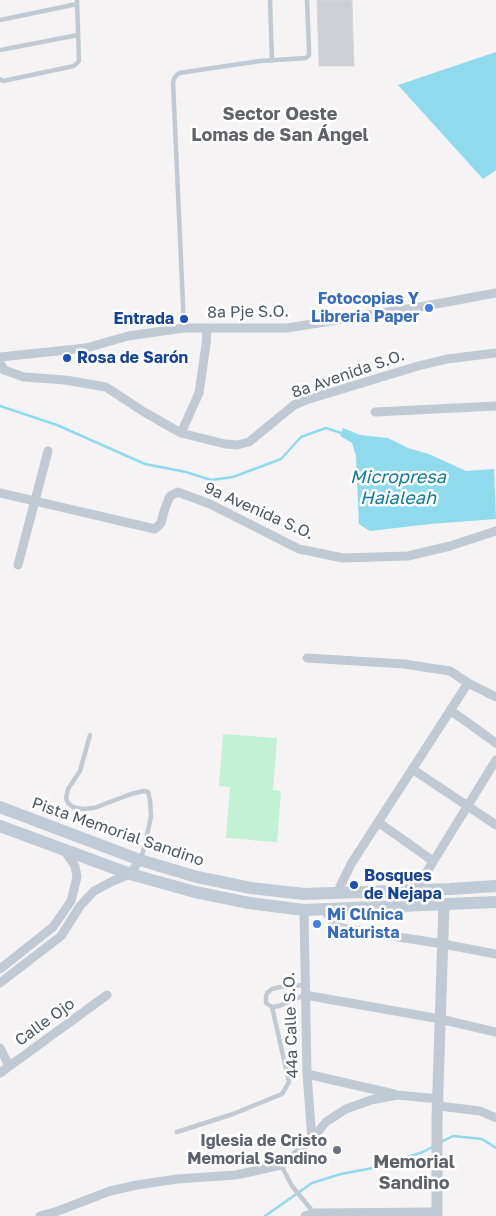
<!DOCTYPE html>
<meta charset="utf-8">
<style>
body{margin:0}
canvas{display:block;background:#f5f3f3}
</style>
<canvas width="496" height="1216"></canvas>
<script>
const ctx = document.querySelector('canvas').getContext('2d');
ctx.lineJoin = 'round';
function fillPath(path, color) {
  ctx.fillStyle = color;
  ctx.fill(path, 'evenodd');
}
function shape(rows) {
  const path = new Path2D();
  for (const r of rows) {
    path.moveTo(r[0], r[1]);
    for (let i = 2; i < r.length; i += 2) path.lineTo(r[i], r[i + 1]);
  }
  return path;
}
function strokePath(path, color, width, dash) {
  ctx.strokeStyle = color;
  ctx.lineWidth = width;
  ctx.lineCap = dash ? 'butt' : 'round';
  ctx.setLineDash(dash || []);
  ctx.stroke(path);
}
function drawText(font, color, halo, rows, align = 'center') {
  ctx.font = font + ' "Golos Text",sans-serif';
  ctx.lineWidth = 5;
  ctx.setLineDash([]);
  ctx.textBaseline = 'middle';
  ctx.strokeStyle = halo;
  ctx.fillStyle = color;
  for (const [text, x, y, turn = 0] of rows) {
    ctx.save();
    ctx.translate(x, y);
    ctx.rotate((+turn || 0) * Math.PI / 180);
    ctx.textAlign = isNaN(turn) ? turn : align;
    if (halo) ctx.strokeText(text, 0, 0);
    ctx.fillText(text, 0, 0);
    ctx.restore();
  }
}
const green = shape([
 [223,734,277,738,273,790,281,791,277,842,226,838,230,787,219,786]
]);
const water = shape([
 [496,52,496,170,483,179,398,85],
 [343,428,360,435,388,438,408,448,429,454,466,471,494,469,496,519,430,524,370,531,359,524,356,456,352,443,340,436]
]);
const stream = shape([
 [0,406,57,425,145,464,186,472,211,480,233,477,281,459,301,437,326,428,341,433],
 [441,1142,453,1136,482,1139,496,1148],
 [265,1216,312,1183,341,1174,373,1168,423,1152,434,1146]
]);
const building = shape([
 [317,0,352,0,354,66,319,66,317,0]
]);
const service = shape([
 [270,0,272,61],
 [0,20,77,4],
 [0,50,78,35],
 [0,79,3,81,74,66,79,61,77,0],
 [184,327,173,82,175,77,179,73,260,61,306,58,309,55,309,50,307,0],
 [90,735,80,771,68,789,66,798,68,803,73,807,82,809,94,808,131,794,144,791,148,792,150,800,151,816,145,845,141,858],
 [305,985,280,987,272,989,268,992,266,996,266,1003,272,1007,279,1006,305,995],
 [177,1132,233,1114,282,1094,289,1082,272,1007],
 [281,1165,292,1186,314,1213]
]);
const minor = shape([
 [0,357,86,348,128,336,184,328,287,328,425,306,496,293],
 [0,363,4,370,24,377,65,380,106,387,144,412,181,433,225,444,237,445,249,442,294,405,306,400,418,366,447,359,496,353],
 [375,412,496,406],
 [181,433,199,393,206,345,207,328],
 [0,493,155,529,161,523,165,508,170,496,178,492,210,504,299,549,343,558,408,556,450,546,496,531],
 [18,565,48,451],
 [307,658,404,664,450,671,468,683,496,697],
 [450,710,496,743],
 [412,769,496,825],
 [378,822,433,861],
 [415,891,496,760],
 [337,893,351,864,468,683],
 [324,909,332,921,341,928,443,944,496,954],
 [304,910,307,1074,312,1139],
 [0,969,53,927,71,901,77,877,75,866,64,850],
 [0,983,61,936,80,906,94,891,113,881,130,874,140,860],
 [305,995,440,1019,496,1032],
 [0,1048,9,1066],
 [0,1073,107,995],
 [307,1074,394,1094],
 [439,1106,480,1111,496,1118],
 [40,1216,58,1211,110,1191,137,1185,177,1179,236,1175,281,1165,295,1155,312,1139,326,1122,346,1109,371,1100,397,1095,439,1099],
 [305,1216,314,1213,437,1212]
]);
const tertiary = shape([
 [437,1216,437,1117,444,905]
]);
const secondary = shape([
 [0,807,140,860,197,877,251,888,304,894,450,889,496,886],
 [0,826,130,874,195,892,249,903,304,910,496,902]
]);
const markers = [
 [429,308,5,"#3f7fe0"],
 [184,319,5,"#1a4fb4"],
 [67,358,5,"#1a4fb4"],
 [354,885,5,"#1a4fb4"],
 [317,924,5,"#3f7fe0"],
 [337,1150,5,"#6b7280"]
];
const shopNames = [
 ["Fotocopias Y",419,299],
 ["Libreria Paper",419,317],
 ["Mi Clínica",327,915,"left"],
 ["Naturista",327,933,"left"]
];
const streetNames = [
 ["8a Pje S.O.",248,312,-1],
 ["8a Avenida S.O.",348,374,-19],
 ["9a Avenida S.O.",259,511,24],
 ["Pista Memorial Sandino",118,832,19],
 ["Calle Ojo",45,1022,-36],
 ["44a Calle S.O.",291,1025,-92]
];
const transitNames = [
 ["Entrada",174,319,"right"],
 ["Rosa de Sarón",77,358],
 ["Bosques",364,876],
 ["de Nejapa",364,894]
];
const worshipNames = [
 ["Iglesia de Cristo",327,1141],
 ["Memorial Sandino",327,1159]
];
const neighbourhoodNames = [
 ["Sector Oeste",280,114],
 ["Lomas de San Ángel",280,135],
 ["Memorial",414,1162],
 ["Sandino",414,1183]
];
const waterNames = [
 ["Micropresa",398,477],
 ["Haialeah",398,498]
];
fillPath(green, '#c3f1d5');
fillPath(water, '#90daee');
strokePath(stream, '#90daee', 2.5);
fillPath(building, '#cdcfd5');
strokePath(building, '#d7d9de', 1);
strokePath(service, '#c1cad2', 4.5);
strokePath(minor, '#c1cad2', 9);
strokePath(tertiary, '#c1cad2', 11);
strokePath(secondary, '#c1cbd6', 12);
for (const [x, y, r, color] of markers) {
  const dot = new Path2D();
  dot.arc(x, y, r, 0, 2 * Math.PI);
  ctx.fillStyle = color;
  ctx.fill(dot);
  strokePath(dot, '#fff', 2);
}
drawText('bold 16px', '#366cbe', '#fff', shopNames, 'right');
drawText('16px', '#4a5661', '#fff', streetNames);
drawText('bold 16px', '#164399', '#fff', transitNames, 'left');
drawText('bold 16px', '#5b616d', '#fff', worshipNames, 'right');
drawText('bold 18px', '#5f6368', '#fff', neighbourhoodNames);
drawText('italic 18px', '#0c7c9b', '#fff', waterNames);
</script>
